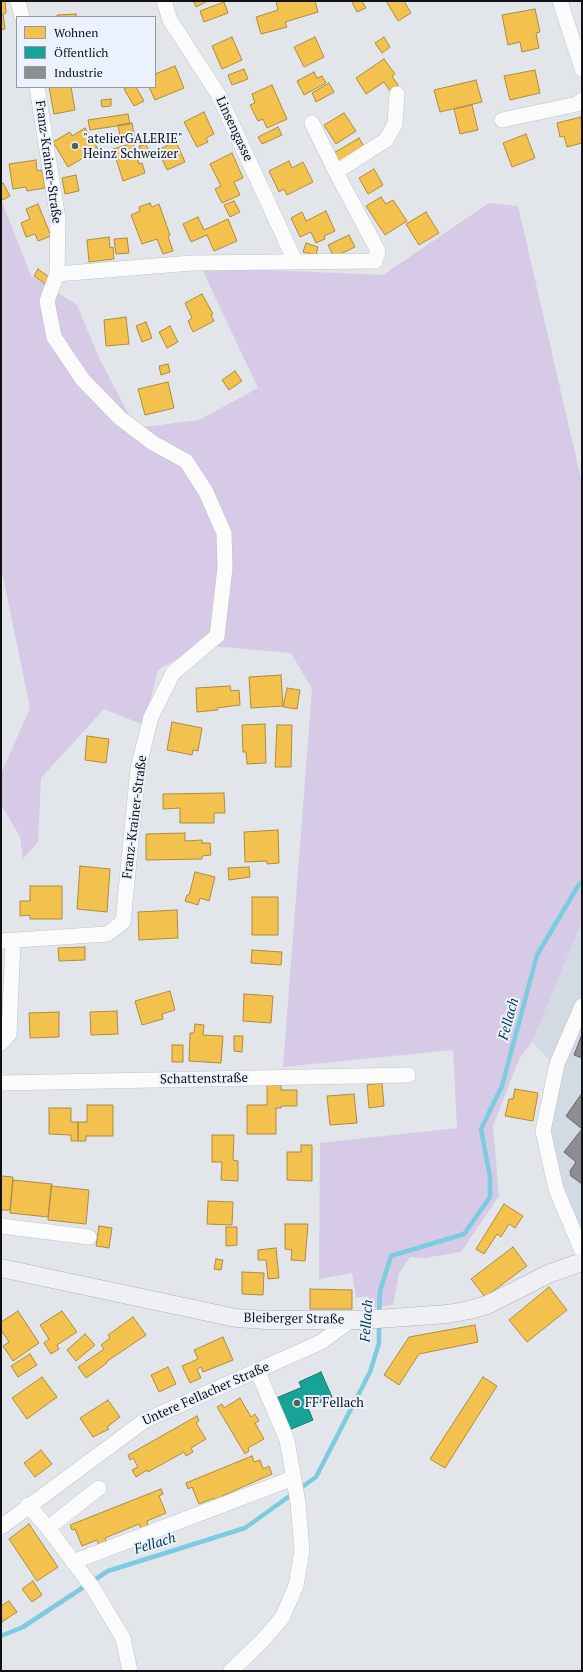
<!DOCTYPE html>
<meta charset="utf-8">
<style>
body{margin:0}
#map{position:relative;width:583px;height:1672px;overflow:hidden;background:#e2e6eb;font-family:"PT Serif",serif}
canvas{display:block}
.frame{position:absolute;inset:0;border:2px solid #0f1114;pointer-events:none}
.legend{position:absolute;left:16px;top:16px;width:140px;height:72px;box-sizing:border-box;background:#ecf2fd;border:1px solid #9498a0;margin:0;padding:5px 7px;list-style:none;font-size:12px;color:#0f1114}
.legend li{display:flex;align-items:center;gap:8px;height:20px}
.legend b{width:20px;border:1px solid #9498a0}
</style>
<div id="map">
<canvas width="583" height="1672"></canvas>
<div class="frame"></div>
<ul class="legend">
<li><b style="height:11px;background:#f2c14e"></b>Wohnen</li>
<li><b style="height:11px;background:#17a398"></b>Öffentlich</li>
<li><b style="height:11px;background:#8d8d92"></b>Industrie</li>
</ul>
</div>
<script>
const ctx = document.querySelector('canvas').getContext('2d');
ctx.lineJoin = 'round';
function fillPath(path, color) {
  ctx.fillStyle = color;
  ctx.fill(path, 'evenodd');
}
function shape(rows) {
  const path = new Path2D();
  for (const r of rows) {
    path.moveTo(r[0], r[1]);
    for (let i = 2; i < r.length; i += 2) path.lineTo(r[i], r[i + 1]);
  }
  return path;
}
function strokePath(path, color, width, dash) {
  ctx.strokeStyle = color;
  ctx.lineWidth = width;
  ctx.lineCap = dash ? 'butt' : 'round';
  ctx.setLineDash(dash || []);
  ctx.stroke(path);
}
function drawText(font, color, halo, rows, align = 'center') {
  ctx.font = font + ' "PT Serif",serif';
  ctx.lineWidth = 4;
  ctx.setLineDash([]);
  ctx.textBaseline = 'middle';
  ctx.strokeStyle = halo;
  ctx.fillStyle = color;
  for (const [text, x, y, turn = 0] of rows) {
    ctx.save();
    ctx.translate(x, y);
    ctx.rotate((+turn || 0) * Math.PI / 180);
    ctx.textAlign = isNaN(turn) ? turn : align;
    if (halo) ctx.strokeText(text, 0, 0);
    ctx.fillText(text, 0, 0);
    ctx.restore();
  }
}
const built = shape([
 [582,922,582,1230,578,1229,540,1144,549,1059,532,1042]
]);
const green = shape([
 [1,199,31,276,77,305,99,358,136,428,199,420,258,388,201,267,383,275,489,203,518,206,581,479,582,922,532,1042,519,1059,493,1126,499,1196,461,1252,425,1258,410,1257,399,1273,393,1305,371,1308,368,1296,356,1298,352,1273,319,1279,320,1143,457,1128,453,1050,283,1067,312,689,291,653,201,645,158,670,144,725,104,709,41,778,38,842,23,859,20,837,1,804,1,774,30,708,1,567]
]);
const homes = shape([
 [1,1,5,1,6,13,3,14,5,29,1,30,1,1],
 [193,1,208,1,196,7,193,1],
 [276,1,315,1,318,12,285,22,287,27,261,34,256,17,278,10,276,1],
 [353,1,362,1,366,8,357,12,352,2,353,1],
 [386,1,404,1,411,13,398,21,386,1],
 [224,2,228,13,204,22,200,11,224,2],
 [535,9,540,32,536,33,539,48,522,52,520,42,508,45,502,15,535,9],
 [76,14,76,17,57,17,57,15,76,14],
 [232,37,242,60,222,69,212,46,232,37],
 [315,37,324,57,304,67,294,47,315,37],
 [384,37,390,47,382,53,375,43,384,37],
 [384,59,395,74,392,76,398,85,390,91,384,82,366,94,356,78,384,59],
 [175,66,184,88,155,100,149,87,155,87,155,74,175,66],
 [244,69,248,79,232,85,228,75,244,69],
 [535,70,540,93,510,100,504,76,535,70],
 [314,72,317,78,322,76,326,83,304,95,297,81,314,72],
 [476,80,482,102,440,112,434,90,476,80],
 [329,83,334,92,316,102,312,93,329,83],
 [272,85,287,119,267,128,263,119,258,121,250,105,255,103,252,94,272,85],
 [49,87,71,87,75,110,54,114,49,87],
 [128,87,136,87,144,101,134,106,124,89,128,87],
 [111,99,111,106,102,107,101,100,111,99],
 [472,105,478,130,460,134,454,109,472,105],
 [204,112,214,134,206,138,208,142,197,147,184,122,204,112],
 [344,113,356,131,336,144,324,125,344,113],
 [128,114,130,124,90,130,88,120,128,114],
 [581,117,582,143,567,147,564,136,560,137,557,123,581,117],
 [132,123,135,140,121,142,118,125,132,123],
 [278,127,282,135,262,144,258,137,278,127],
 [85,128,98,149,68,167,53,142,70,132,72,136,85,128],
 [526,134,535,158,512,167,503,143,526,134],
 [359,138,365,148,339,164,332,154,359,138],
 [176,141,185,162,167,170,158,150,176,141],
 [133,143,139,164,142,163,145,173,123,181,113,149,133,143],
 [146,144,149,152,142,155,139,146,146,144],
 [232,153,243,178,234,182,240,195,222,203,215,189,221,186,210,164,232,153],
 [36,160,37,171,42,170,45,188,27,191,26,187,13,189,9,164,36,160],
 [289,161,292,168,303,162,313,182,287,195,284,189,279,192,269,171,289,161],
 [374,169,383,185,368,194,359,178,374,169],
 [76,175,79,191,65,194,62,178,76,175],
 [3,183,10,196,3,200,1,196,1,185,3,183],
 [381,197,386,204,393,200,407,221,385,235,366,206,381,197],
 [234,201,240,212,230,217,224,205,234,201],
 [150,203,152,207,159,204,170,235,168,236,173,251,163,254,157,239,142,244,131,215,140,211,139,207,150,203],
 [38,204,51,236,38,241,35,234,26,237,21,223,30,219,26,209,38,204],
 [326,211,335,231,324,236,325,239,316,243,311,232,300,237,291,218,302,212,306,221,326,211],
 [426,212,439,233,419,245,406,224,426,212],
 [198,217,204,230,228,219,237,241,214,251,207,235,191,242,183,224,198,217],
 [349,235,355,247,334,257,328,245,349,235],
 [109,237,110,248,113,247,114,259,89,262,87,240,109,237],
 [127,238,129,253,116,254,114,239,127,238],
 [306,243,318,247,316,255,303,252,306,243],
 [38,269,49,277,45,284,34,276,38,269],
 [202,294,213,314,211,315,214,321,193,332,188,321,192,318,185,303,202,294],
 [126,317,129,344,106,346,104,320,126,317],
 [146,322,152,338,142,342,136,326,146,322],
 [170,326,178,342,167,348,159,332,170,326],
 [168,364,170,372,161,375,159,366,168,364],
 [235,371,242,381,229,390,222,380,235,371],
 [168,382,174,408,145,415,138,389,168,382],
 [281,675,283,706,251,708,249,677,281,675],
 [230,686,231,691,239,690,240,705,217,708,218,710,197,712,196,688,230,686],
 [287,688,300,690,297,709,283,707,287,688],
 [172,722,202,728,198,751,193,750,192,755,167,750,172,722],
 [265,724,266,763,247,764,246,752,243,752,242,725,265,724],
 [277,725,292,725,291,767,275,767,277,725],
 [87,736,109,739,106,763,85,760,87,736],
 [224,793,225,813,214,813,214,823,180,823,180,808,163,809,163,794,224,793],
 [278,830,279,863,267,864,267,861,245,862,244,832,278,830],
 [185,833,185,841,202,840,202,843,210,843,211,855,202,856,202,859,146,860,146,834,185,833],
 [80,866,110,869,107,912,77,909,80,866],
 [249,867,250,877,229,880,228,868,249,867],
 [195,872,215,877,209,901,200,898,198,905,185,901,187,895,189,895,195,872],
 [30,886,62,886,62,919,30,919,30,915,20,916,20,901,30,901,30,886],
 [252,897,278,897,278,935,252,935,252,897],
 [177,910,178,938,139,940,138,912,177,910],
 [85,947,85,960,59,961,58,948,85,947],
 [252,950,282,952,281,965,251,963,252,950],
 [170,991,175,1010,162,1014,163,1019,142,1025,135,1001,170,991],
 [244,994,273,996,271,1023,243,1021,244,994],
 [117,1011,118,1034,91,1035,90,1012,117,1011],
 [59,1012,59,1037,30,1038,29,1013,59,1012],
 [195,1024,204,1025,203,1035,223,1036,221,1063,189,1061,190,1033,194,1033,195,1024],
 [234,1036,243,1036,242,1052,234,1051,234,1036],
 [172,1045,183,1045,183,1062,172,1062,172,1045],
 [382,1083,384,1106,369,1108,367,1085,382,1083],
 [267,1085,281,1085,281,1090,297,1090,297,1106,281,1106,281,1108,276,1108,276,1134,247,1134,247,1105,267,1105,267,1085],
 [515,1089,538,1093,533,1121,505,1116,509,1099,513,1099,515,1089],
 [354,1094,357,1123,330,1125,327,1096,354,1094],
 [87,1105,113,1105,113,1136,86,1136,86,1141,78,1141,78,1122,87,1122,87,1105],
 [49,1108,71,1108,71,1122,78,1122,78,1141,71,1141,71,1135,49,1134,49,1108],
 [212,1135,234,1135,233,1160,238,1161,238,1181,221,1180,222,1162,212,1162,212,1135],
 [301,1145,312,1145,312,1181,287,1180,287,1152,301,1152,301,1145],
 [1,1176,13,1177,10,1210,1,1210,1,1176],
 [13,1180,52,1184,48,1217,10,1213,13,1180],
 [51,1186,89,1190,86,1224,48,1220,51,1186],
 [208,1201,233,1202,232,1225,207,1224,208,1201],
 [504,1204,523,1216,515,1228,509,1224,501,1237,497,1234,484,1254,476,1249,504,1204],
 [285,1224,308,1224,305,1261,291,1260,292,1250,285,1249,285,1224],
 [99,1226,112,1228,109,1248,96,1246,99,1226],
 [226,1227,237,1227,237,1245,226,1246,226,1227],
 [513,1247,527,1266,485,1297,471,1279,513,1247],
 [276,1248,279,1278,268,1279,266,1260,258,1260,258,1250,276,1248],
 [216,1259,223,1260,221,1270,214,1269,216,1259],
 [242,1272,264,1273,263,1295,242,1294,242,1272],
 [549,1287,567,1310,527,1342,509,1320,549,1287],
 [310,1289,352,1290,352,1309,310,1309,310,1289],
 [18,1311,39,1343,13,1361,3,1346,9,1342,1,1330,1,1322,18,1311],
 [62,1311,77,1332,57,1345,59,1349,51,1354,44,1343,49,1339,40,1325,62,1311],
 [133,1317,146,1335,106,1362,107,1363,86,1378,78,1367,104,1349,101,1345,110,1338,108,1335,133,1317],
 [475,1325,478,1342,419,1354,399,1385,384,1375,409,1337,475,1325],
 [85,1334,95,1345,76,1361,67,1350,85,1334],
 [223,1337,233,1360,203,1372,201,1367,197,1369,201,1378,190,1383,182,1366,198,1359,194,1350,223,1337],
 [30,1354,37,1365,18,1377,11,1366,30,1354],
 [168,1367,176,1384,159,1392,151,1375,168,1367],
 [42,1377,57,1397,27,1419,12,1398,42,1377],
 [483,1377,497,1386,445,1468,430,1459,483,1377],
 [240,1398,251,1417,255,1414,259,1421,255,1423,264,1439,248,1448,249,1451,245,1454,217,1407,222,1404,224,1408,240,1398],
 [108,1400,120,1417,107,1427,109,1429,93,1437,80,1418,108,1400],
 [197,1416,199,1421,196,1423,206,1439,191,1448,193,1452,186,1456,184,1452,148,1472,147,1470,136,1477,132,1470,138,1467,133,1458,130,1460,128,1455,197,1416],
 [41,1450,52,1464,35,1477,24,1463,41,1450],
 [252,1456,254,1462,260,1460,263,1469,269,1466,272,1474,222,1496,224,1500,216,1503,214,1498,199,1504,192,1487,188,1489,186,1483,252,1456],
 [161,1489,163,1494,159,1496,166,1513,147,1521,148,1526,141,1529,139,1524,105,1538,107,1543,99,1546,97,1540,82,1546,75,1529,72,1530,70,1525,161,1489],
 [29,1524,58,1567,37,1581,9,1539,29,1524],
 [33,1581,42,1595,32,1602,22,1589,33,1581],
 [9,1601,17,1612,2,1622,1,1606,9,1601]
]);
const public = shape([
 [321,1372,332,1397,308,1408,313,1420,289,1430,274,1399,300,1388,302,1389,299,1382,321,1372]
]);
const industry = shape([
 [582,1034,582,1058,574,1055,582,1034],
 [582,1093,582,1184,571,1176,570,1171,576,1162,564,1152,582,1129,566,1116,582,1093]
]);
const stream = shape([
 [379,1315,380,1291,391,1256,464,1234,490,1197,490,1177,481,1129,502,1086,537,955,578,886,582,882],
 [1,1636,23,1627,108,1571,245,1528,316,1477,370,1372,379,1343,379,1323]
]);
const minor = shape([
 [18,1,22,17],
 [164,1,170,20,218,94,295,261],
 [560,1,582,69],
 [502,120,577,104,582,100],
 [336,172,386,140,395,124,397,94],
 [57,274,192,263,375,261,378,251,336,172,312,123],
 [1,941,107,934,123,922,138,769,151,717,173,673,217,636,225,568,224,533,206,492,186,461,153,443,120,418,83,380,54,337,47,301,57,274,58,219,37,87],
 [582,1006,557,1064,543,1131,556,1189,582,1251],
 [1,1043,9,1034,13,941],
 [1,1083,408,1075],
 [1,1226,89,1237],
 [28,1505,48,1528,93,1588,123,1638,130,1671],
 [1,1527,144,1421,321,1342,351,1320],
 [48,1528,99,1488],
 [73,1562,293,1478],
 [231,1671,262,1641,282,1618,296,1586,302,1551,298,1503,287,1440,257,1370]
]);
const major = shape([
 [1,1268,236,1318,266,1320,363,1320,448,1314,469,1310,487,1305,548,1274,582,1262]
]);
const markers = [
 [75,146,4,"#595c5f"],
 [297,1403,4,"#595c5f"]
];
const streetNames = [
 ["Linsengasse",234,129,65],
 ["Franz-Krainer-Straße",48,162,82],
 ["Franz-Krainer-Straße",135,817,-83],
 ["Schattenstraße",204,1079,-1],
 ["Bleiberger Straße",294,1319,1],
 ["Untere Fellacher Straße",206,1394,-24]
];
const poiNames = [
 ["\"atelierGALERIE\"",83,139],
 ["Heinz Schweizer",83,154],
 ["FF Fellach",305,1403]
];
const waterNames = [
 ["Fellach",509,1019,-75],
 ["Fellach",367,1321,-86],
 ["Fellach",155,1544,-17]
];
fillPath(built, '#d2dae4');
fillPath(green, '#d6cae6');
fillPath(homes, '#f2c14e');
strokePath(homes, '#ae8c3d', 1);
fillPath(public, '#17a398');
strokePath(public, '#157770', 1);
fillPath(industry, '#8d8d92');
strokePath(industry, '#67686c', 1);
strokePath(stream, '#7accde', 4.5);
strokePath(minor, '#c0c3c8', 16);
strokePath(major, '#afb1bb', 19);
strokePath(minor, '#fbfbfc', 15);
strokePath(major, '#efeff4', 18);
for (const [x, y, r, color] of markers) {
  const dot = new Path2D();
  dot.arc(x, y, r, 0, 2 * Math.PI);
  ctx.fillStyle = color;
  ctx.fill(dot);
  strokePath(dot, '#ecf2fd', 1.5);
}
drawText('13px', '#0f1114', '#ecf2fd', streetNames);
drawText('13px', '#0f1114', '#ecf2fd', poiNames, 'left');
drawText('italic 14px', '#003842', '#ecf2fd', waterNames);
</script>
